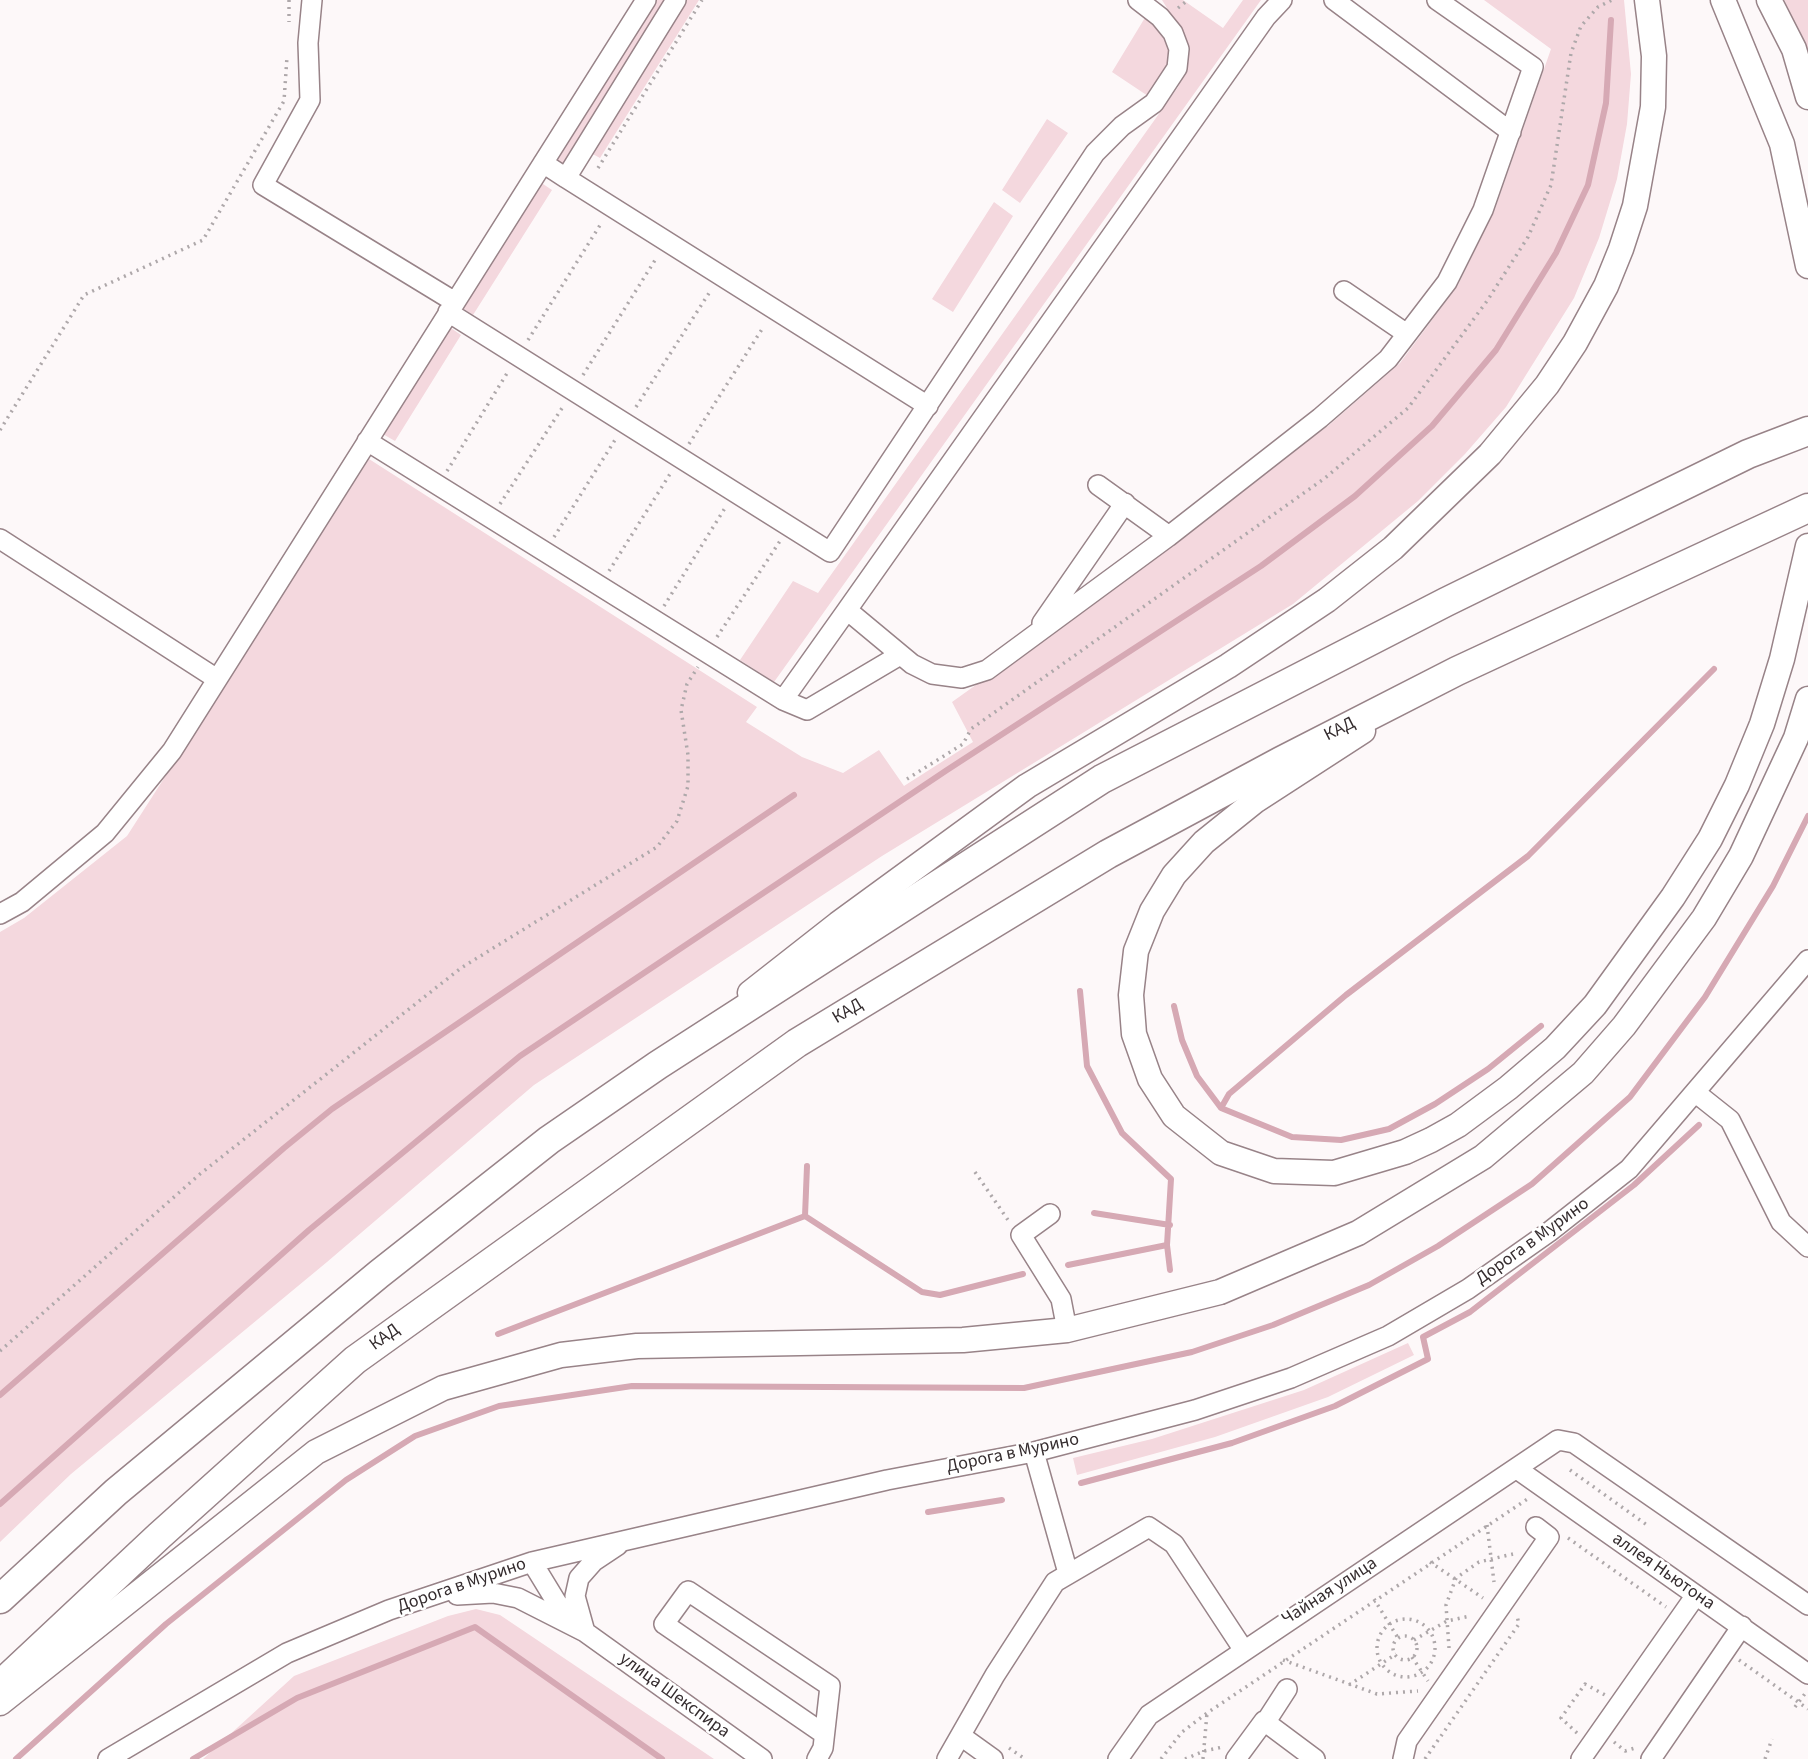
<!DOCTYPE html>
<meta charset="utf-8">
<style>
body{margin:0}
canvas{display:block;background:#fdf8f9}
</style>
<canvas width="1808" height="1759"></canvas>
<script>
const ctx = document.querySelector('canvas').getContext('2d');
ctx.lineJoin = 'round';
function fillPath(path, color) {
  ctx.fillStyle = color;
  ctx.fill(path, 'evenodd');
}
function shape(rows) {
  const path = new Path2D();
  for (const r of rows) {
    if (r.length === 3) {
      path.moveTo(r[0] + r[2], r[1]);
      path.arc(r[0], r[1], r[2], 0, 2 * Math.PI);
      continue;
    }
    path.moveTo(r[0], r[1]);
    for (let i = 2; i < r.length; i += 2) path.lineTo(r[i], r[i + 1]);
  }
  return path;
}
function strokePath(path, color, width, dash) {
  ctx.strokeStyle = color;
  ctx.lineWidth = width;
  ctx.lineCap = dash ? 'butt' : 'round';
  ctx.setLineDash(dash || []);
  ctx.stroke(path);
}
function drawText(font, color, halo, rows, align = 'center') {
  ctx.font = font + ' "Source Sans 3",sans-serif';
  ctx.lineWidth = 5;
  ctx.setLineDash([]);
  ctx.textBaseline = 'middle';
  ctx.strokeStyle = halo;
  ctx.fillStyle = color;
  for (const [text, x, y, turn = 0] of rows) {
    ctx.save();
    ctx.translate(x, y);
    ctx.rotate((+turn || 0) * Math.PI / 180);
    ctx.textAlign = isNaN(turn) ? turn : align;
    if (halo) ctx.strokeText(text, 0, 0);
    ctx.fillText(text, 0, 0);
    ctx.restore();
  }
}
const green = shape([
 [652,0,669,0,564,168,553,160],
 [683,0,699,0,600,158,589,152],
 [1162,0,1183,0,1223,28,1243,0,1261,0,774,682,740,660,793,581,818,593,1178,87,1186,65,1175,21],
 [1484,0,1624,0,1631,74,1627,124,1617,179,1599,238,1574,298,1506,407,1465,454,1418,501,1293,604,882,856,534,1085,327,1262,71,1474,0,1542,0,932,24,918,127,836,369,459,757,707,746,722,802,757,843,773,879,750,904,786,973,742,952,702,1092,602,1204,516,1328,426,1400,363,1458,285,1495,209,1551,49],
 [1784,0,1808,0,1808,50],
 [1146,16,1165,30,1172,57,1161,86,1148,96,1112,72],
 [1047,119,1068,133,1020,203,1002,190],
 [540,182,552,190,473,315,461,307],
 [994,202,1013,216,953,312,932,299],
 [448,326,461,335,395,441,381,433],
 [1408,1343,1414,1355,1328,1397,1215,1437,1077,1475,1073,1458,1152,1439,1304,1390],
 [476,1609,500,1615,714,1759,203,1759,294,1676,448,1616]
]);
const stream = shape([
 [1080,991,1087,1066,1122,1133,1171,1179,1167,1245,1170,1270],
 [1174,1006,1182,1040,1197,1076,1221,1108,1292,1137,1341,1140,1389,1129,1435,1104,1488,1069,1541,1026],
 [1221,1108,1229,1094,1346,995,1528,856,1714,669],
 [807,1166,805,1216,922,1292,940,1295,1023,1274],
 [1094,1213,1170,1225],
 [1068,1265,1167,1245],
 [498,1334,805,1216],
 [0,1395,284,1148,332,1109,794,795],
 [1081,1483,1232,1443,1335,1406,1428,1359,1423,1337,1470,1312,1634,1185,1699,1125],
 [0,1504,309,1230,520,1056,947,770,1261,566,1355,496,1432,426,1496,350,1556,253,1588,185,1606,103,1611,20],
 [928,1512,1002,1500],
 [16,1759,166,1624,346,1480,415,1436,499,1406,632,1386,1024,1388,1192,1352,1273,1325,1369,1285,1438,1246,1532,1184,1630,1097,1705,997,1773,886,1808,816],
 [193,1759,297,1698,475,1627,662,1759]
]);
const path = shape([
 [289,0,289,22],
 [1178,8,1188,0],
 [598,168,702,0],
 [528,340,602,222],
 [583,375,657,257],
 [636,407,711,290],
 [0,430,84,295,203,240,284,101,287,57],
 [689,444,764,326],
 [447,471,509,370],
 [500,504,564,405],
 [554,537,615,440],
 [609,571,670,474],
 [664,606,725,508],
 [717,637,780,541],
 [907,779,963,744,971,729,1325,478,1408,408,1487,301,1528,237,1551,185,1571,53,1581,26,1598,7,1612,0],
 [975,1172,1008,1220],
 [0,1351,200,1174,461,968,657,847,677,821,688,786,688,755,681,710,687,684,698,667],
 [1570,1470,1647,1525],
 [1487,1525,1494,1582],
 [1568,1538,1666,1607],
 [1430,1562,1483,1598],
 [1374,1599,1398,1638],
 [1406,1648,29],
 [1405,1648,12],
 [1414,1640,1447,1621,1470,1616],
 [1449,1648,1446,1605,1456,1578,1479,1562,1513,1554],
 [1412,1657,1428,1681],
 [1283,1660,1377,1694,1418,1691],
 [1739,1660,1808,1709],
 [1349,1685,1396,1654],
 [1795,1707,1807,1691],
 [1577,1733,1561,1718,1585,1684,1605,1695],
 [1614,1742,1625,1751,1635,1748],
 [1009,1748,1025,1759],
 [1161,1759,1182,1732,1207,1713,1529,1498],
 [1185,1759,1204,1751,1223,1747],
 [1203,1759,1207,1713],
 [1425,1759,1519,1624,1517,1616],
 [1765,1759,1772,1739]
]);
const minor = shape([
 [312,0,308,43,310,100,263,185,455,302],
 [1282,0,1266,17,847,610,912,664,932,674,962,678,987,670,1169,536,1320,418,1388,359,1447,282,1483,210,1533,67,1437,0],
 [1334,0,1511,132],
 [543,163,566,178,676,0],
 [566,178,928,406],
 [1344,291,1407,334],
 [448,312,830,552,1095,153,1122,126,1154,103,1177,68,1179,49,1173,33,1160,17,1138,0],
 [367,441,783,700,847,610],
 [1098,485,1169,536],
 [0,539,217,679],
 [1042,623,1125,503],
 [783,700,807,710,900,655],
 [0,914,22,902,105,833,172,751,646,0],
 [1696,1093,1730,1120,1781,1222,1808,1247],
 [1050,1214,1021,1235,1061,1299,1067,1330],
 [1034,1452,1068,1573],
 [1517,1469,1808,1674],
 [532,1562,557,1603,574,1621],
 [457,1595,493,1593,518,1598,585,1632,762,1759],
 [585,1632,575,1596,579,1578,594,1561,618,1545],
 [1265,1723,1287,1689],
 [961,1736,993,1759],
 [108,1759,287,1653,389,1610,532,1562,887,1480,1034,1452,1195,1410,1291,1378,1388,1336,1468,1289,1549,1232,1629,1169,1808,960],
 [817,1759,823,1748,830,1686,688,1591,664,1624,824,1734],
 [947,1759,995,1675,1055,1582,1149,1527,1174,1544,1243,1649],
 [1118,1759,1149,1715,1558,1440,1574,1443,1808,1605],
 [1236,1759,1264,1721,1315,1759],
 [1403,1759,1407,1741,1549,1537,1536,1527],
 [1581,1759,1696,1595],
 [1651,1759,1742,1626]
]);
const major = shape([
 [1723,0,1782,144,1808,266],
 [1769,0,1794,49,1808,97],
 [1363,731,1255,801,1204,842,1174,875,1152,911,1136,951,1131,995,1134,1034,1150,1079,1174,1116,1221,1153,1274,1171,1334,1173,1405,1152,1431,1140,1458,1125,1508,1088,1555,1048,1595,1005,1673,897,1710,839,1737,785,1762,724,1782,659,1808,546],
 [750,993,838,924,1027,786,1228,666,1327,600,1393,548,1490,454,1547,385,1575,343,1606,286,1621,249,1635,206,1653,107,1654,56,1647,0],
 [0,1703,316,1452,443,1388,561,1355,637,1346,963,1340,1067,1330,1220,1292,1358,1233,1483,1157,1583,1073,1624,1026,1704,918,1741,856,1796,738,1808,699]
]);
const highway = shape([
 [0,1599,116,1492,379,1274,549,1140,658,1065,1102,779,1446,602,1748,454,1808,431],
 [0,1685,159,1536,355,1360,797,1043,1108,854,1281,761,1457,671,1808,508]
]);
const streetNames = [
 ["КАД",1340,730,-27],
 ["КАД",848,1012,-31],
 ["Дорога в Мурино",1533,1242,-36],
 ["КАД",385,1338,-36],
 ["Дорога в Мурино",1013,1454,-12],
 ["аллея Ньютона",1663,1572,35],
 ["Дорога в Мурино",462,1586,-19],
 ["Чайная улица",1330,1592,-33],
 ["улица Шекспира",674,1696,36]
];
fillPath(green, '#f4d8de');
strokePath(stream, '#d6a9b4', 6);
strokePath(minor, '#988388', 22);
strokePath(major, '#988388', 27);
strokePath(highway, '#988388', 31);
strokePath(path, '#aea8aa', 3.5, [2, 5]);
strokePath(minor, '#fff', 19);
strokePath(major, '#fff', 24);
strokePath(highway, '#fff', 28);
drawText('18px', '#342c2e', '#fff', streetNames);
</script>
